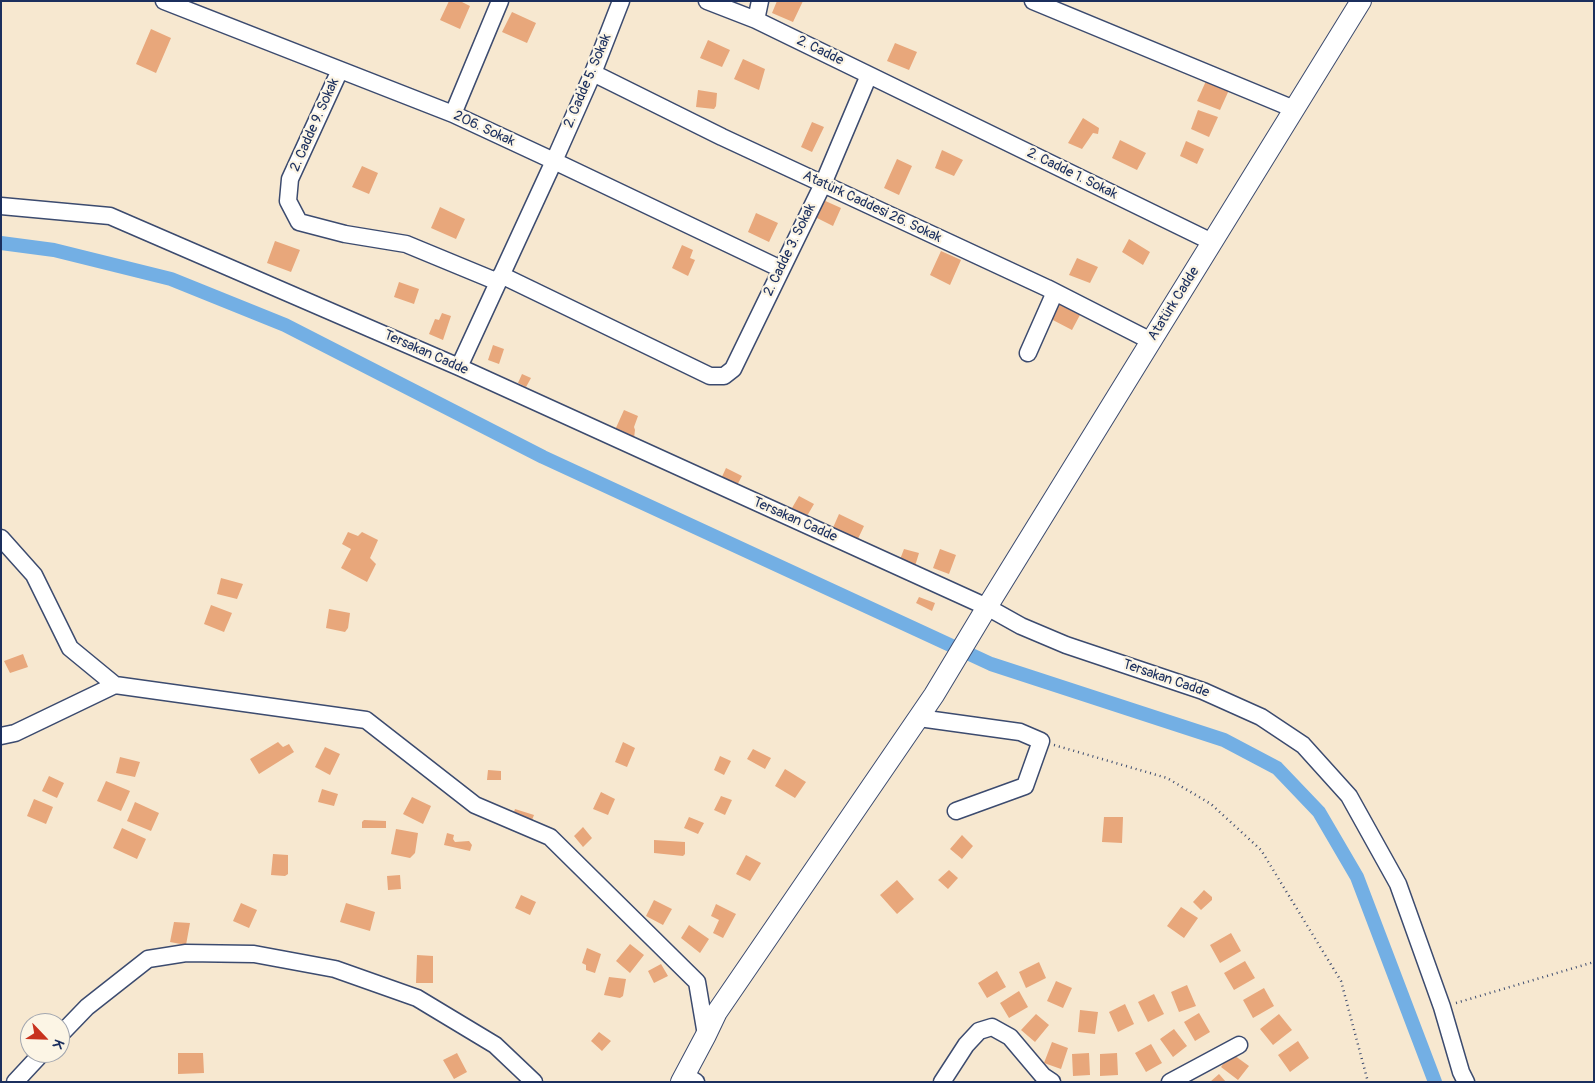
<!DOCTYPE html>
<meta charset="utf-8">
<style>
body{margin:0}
#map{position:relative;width:1595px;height:1083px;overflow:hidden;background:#f7e8d0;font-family:Pangolin,sans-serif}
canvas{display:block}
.frame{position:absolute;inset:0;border:2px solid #1b2f5e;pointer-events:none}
.north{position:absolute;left:20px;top:1013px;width:50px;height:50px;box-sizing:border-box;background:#fcf5e5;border:1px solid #a2a6af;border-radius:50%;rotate:114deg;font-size:14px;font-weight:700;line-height:20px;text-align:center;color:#1b2f5e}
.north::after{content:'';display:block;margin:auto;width:18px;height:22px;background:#c8321e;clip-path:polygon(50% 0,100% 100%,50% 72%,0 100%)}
</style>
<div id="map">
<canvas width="1595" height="1083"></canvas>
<div class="frame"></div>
<div class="north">K</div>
</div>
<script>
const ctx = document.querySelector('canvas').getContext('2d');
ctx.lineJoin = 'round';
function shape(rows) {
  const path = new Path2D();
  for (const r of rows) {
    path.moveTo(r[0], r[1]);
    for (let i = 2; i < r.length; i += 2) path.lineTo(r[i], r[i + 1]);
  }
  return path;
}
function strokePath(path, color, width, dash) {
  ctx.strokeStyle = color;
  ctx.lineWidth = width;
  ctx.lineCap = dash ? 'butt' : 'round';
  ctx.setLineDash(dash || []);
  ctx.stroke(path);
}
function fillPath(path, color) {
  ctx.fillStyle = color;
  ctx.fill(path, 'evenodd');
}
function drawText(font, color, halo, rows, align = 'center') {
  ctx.font = font + ' Pangolin,sans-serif';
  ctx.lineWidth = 4.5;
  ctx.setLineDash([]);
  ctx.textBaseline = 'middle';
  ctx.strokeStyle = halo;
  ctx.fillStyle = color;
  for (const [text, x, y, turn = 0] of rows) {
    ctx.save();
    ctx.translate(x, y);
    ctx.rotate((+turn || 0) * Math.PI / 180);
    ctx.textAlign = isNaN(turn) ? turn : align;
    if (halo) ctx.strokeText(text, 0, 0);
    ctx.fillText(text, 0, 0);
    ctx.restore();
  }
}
const canal = shape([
 [1,243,54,250,171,279,285,325,543,457,937,639,991,664,1224,740,1277,768,1319,812,1357,877,1435,1082]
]);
const building = shape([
 [449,1,460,1,470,6,460,29,440,20],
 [777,1,803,1,793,22,772,13],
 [512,12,536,23,527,43,502,32],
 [151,29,171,38,156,73,136,64],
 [708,40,730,50,722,67,700,58],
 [895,43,917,52,909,70,887,61],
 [743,59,765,69,759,90,734,79],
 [1206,81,1229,90,1220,110,1197,101],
 [698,90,717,93,716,106,714,109,696,107],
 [1198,110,1218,117,1209,137,1191,129],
 [1083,118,1099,128,1098,134,1093,133,1082,149,1068,143],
 [812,122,824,127,812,152,801,147],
 [1120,140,1146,153,1137,170,1112,158],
 [1186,141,1204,149,1197,164,1180,156],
 [942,150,963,160,954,176,935,168],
 [897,159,912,166,899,195,884,188],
 [362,166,378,173,369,194,352,187],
 [821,199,841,208,833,226,813,216],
 [440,207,465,219,456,239,431,228],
 [756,213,778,223,769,242,748,232],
 [1129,239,1150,252,1143,265,1122,252],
 [275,241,300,250,291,272,267,263],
 [682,245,693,250,690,258,695,260,688,276,672,268],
 [941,251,961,260,950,285,930,275],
 [1077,258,1098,267,1090,283,1069,275],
 [399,282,419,289,414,304,394,297],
 [1056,301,1081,313,1072,330,1049,318],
 [442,313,451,316,443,340,429,334,435,319,439,320],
 [493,345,504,349,499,364,488,360],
 [522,374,531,378,526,387,518,383],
 [624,410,638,416,634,427,635,430,634,438,615,430],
 [726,468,742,476,735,489,720,481],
 [799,496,814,504,807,516,792,508],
 [839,514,864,526,856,543,832,530],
 [348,532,358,536,362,532,378,540,370,558,376,564,367,582,341,568,351,549,342,544],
 [904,549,919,553,915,566,899,562],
 [940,549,956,555,949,574,933,568],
 [221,578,243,584,237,599,217,594],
 [919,597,935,603,932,611,916,603],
 [211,605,232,613,224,632,204,624],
 [329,609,350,613,348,628,345,632,326,628],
 [23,654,28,667,10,673,4,661],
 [278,742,283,747,289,744,294,752,259,774,250,759],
 [623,742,635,748,627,767,615,762],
 [325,747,340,754,330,775,315,767],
 [753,749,771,758,765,769,747,759],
 [720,756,731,761,724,775,714,770],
 [120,757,140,762,135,777,116,773],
 [785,769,806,782,795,798,775,786],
 [488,770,501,771,501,780,487,780],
 [49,776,64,783,57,798,42,791],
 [106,781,130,791,121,811,97,801],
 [322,789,338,794,334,806,318,802],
 [601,792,615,799,608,815,593,809],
 [721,796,732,800,725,815,714,810],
 [412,797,431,806,423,824,403,814],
 [34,799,53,807,46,824,27,816],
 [135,802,159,813,151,831,127,821],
 [515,809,534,815,530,825,512,818],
 [689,817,704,823,698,834,684,828],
 [1104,817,1123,817,1122,843,1102,842],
 [364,820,386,821,386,828,362,828,362,822],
 [583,827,592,838,583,847,574,836],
 [122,828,146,839,137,859,113,848],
 [396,829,418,833,415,853,410,858,391,854],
 [447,833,454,835,453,839,455,842,469,841,472,845,470,851,444,845],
 [962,835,973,846,962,859,950,849],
 [654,840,685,842,685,854,683,856,654,853],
 [273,854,288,855,288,874,285,876,271,875],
 [746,855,761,863,750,881,736,874],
 [949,870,958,878,948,889,938,880],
 [400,875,401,889,388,890,387,876],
 [897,880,914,899,897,914,880,895],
 [1204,890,1212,897,1212,900,1201,910,1193,902],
 [521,895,536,902,530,915,515,908],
 [654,900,672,909,663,925,646,916],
 [241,903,257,910,249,928,233,921],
 [346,903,375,912,370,931,340,922],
 [716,904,736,914,723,938,713,933,719,920,711,916],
 [1181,907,1198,918,1184,938,1167,926],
 [174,922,190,923,186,945,170,942],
 [689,925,709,939,700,953,681,938],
 [1231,933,1241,951,1220,963,1210,945],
 [630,944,644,955,630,973,616,961],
 [587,948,601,954,595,973,586,970,586,965,582,963],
 [417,955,433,956,433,983,416,983],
 [1245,961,1255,978,1234,990,1224,973],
 [1039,962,1046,978,1026,988,1019,972],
 [661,964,668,976,654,983,648,971],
 [997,971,1006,987,987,998,978,983],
 [609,977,626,979,623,996,620,998,604,995],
 [1056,981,1072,988,1063,1008,1047,1001],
 [1187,985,1196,1006,1179,1012,1171,992],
 [1264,988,1274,1006,1253,1018,1243,1000],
 [1019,991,1028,1007,1009,1018,1000,1003],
 [1154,994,1164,1014,1148,1022,1138,1002],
 [1125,1004,1134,1024,1118,1032,1109,1012],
 [1080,1010,1098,1012,1095,1034,1078,1032],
 [1199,1013,1210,1032,1195,1041,1184,1022],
 [1036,1014,1049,1025,1035,1042,1021,1030],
 [1279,1014,1292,1030,1273,1045,1260,1029],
 [1174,1029,1187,1046,1173,1057,1160,1039],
 [599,1032,611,1041,602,1051,591,1041],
 [1298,1041,1309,1058,1290,1072,1278,1055],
 [1052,1042,1068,1048,1061,1069,1044,1063],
 [1151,1044,1162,1063,1146,1072,1135,1053],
 [178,1053,203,1053,204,1073,178,1074],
 [457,1053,467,1072,454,1079,443,1060],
 [1089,1053,1090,1075,1073,1076,1072,1054],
 [1117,1053,1118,1075,1100,1076,1100,1054],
 [1231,1053,1249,1066,1238,1080,1221,1067],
 [1219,1074,1226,1082,1210,1082]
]);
const path = shape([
 [1054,745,1167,778,1211,804,1261,850,1341,981,1368,1082],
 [1456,1003,1594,962]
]);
const minor = shape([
 [164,1,453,114,554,161,459,367],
 [621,1,593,73,554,161,781,269],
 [707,1,756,20,1212,242],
 [1033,1,1294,109],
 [756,20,760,1],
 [340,70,290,179,288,201,299,222,345,234,406,244,498,282],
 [593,73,722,137,1047,288,1151,341],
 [453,114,500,1],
 [1,206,110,216,459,367,987,607,1021,626,1066,645,1203,691,1261,717,1303,745,1349,796,1398,884,1442,1007,1461,1072,1466,1082],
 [501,275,710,376,724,376,733,369,823,184,869,75],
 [1028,353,1055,292],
 [1,538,34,575,70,648,115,685],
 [919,718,1020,732,1041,741,1025,786,956,811],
 [1,736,15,733,115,685,366,720,475,805,550,837,697,982,706,1035],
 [60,1035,87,1007,148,959,186,953,254,954,335,969,417,998,495,1045,534,1082],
 [685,1075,696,1082],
 [15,1082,42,1053],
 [942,1082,966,1045,979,1031,992,1027,1010,1037,1043,1076,1052,1082],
 [1170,1082,1239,1045]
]);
const major = shape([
 [681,1082,706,1035,717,1012,934,695,987,607,1361,1]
]);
const streetNames = [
 ["2. Cadde",820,51,26],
 ["2. Cadde 5. Sokak",588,81,-67],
 ["2. Cadde 9. Sokak",315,125,-66],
 ["206. Sokak",484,129,25],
 ["2. Cadde 1. Sokak",1072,174,26],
 ["Atatürk Caddesi 26. Sokak",872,207,25],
 ["2. Cadde 3. Sokak",790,250,-64],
 ["Atatürk Cadde",1174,304,-58],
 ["Tersakan Cadde",426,353,24],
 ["Tersakan Cadde",795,520,24],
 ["Tersakan Cadde",1166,679,19]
];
strokePath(canal, '#73afe4', 14);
fillPath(building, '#e8a77b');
strokePath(minor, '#3c4b6f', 19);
strokePath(major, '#3c4b6f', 22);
strokePath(path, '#3c4b6f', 2.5, [1, 4]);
strokePath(minor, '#fff', 16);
strokePath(major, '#fff', 20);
drawText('14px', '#1b2f5e', '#fcf5e5', streetNames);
</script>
